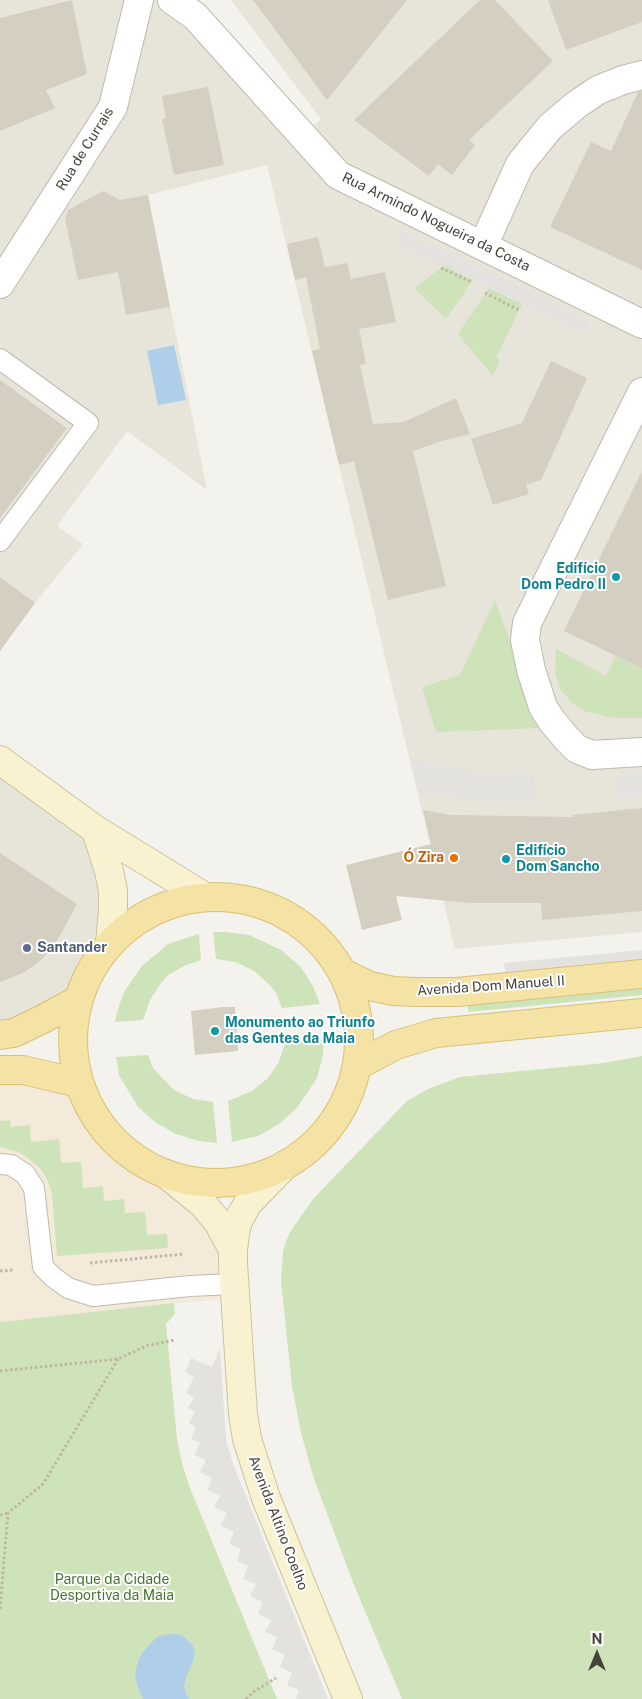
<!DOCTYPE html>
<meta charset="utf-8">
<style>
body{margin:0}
#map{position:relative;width:642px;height:1699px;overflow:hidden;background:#f4f2ec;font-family:"Public Sans",sans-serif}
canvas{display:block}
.north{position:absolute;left:572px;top:1629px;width:50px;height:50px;-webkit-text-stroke:4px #fff;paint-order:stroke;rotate:0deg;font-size:14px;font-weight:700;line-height:20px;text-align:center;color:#48433a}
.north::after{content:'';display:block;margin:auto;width:18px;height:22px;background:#48433a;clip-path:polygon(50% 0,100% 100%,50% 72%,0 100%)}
</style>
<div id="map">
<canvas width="642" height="1699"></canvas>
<div class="north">N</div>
</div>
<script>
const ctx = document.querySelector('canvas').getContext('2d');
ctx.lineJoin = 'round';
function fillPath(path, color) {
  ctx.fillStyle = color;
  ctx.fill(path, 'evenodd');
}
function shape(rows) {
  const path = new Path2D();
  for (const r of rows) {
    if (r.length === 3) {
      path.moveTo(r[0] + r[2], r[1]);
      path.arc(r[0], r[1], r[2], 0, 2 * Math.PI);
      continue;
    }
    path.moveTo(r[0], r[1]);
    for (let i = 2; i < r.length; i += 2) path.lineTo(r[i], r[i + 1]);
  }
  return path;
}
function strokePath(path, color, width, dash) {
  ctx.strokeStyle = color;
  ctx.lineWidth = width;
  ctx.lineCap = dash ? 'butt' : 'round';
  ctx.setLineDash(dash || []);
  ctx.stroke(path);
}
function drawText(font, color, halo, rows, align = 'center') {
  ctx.font = font + ' "Public Sans",sans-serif';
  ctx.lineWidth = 4;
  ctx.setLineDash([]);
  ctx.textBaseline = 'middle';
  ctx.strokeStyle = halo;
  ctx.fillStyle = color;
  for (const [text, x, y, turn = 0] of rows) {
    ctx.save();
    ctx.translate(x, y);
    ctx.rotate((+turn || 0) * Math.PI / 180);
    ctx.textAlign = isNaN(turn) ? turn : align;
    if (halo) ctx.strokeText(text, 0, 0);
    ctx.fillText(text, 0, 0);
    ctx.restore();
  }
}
const residential = shape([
 [0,0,132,0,113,94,0,278],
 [145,0,162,0,301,138,321,119,231,0,642,0,642,932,455,949,267,165,148,195,207,490,127,431,57,526,83,544,35,603,0,651,0,293,114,116],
 [0,765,93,833,106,873,103,943,88,968,75,996,0,1030]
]);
const commercial = shape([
 [0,1073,74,1086,87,1115,102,1137,133,1164,162,1178,210,1220,233,1299,174,1303,0,1322]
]);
const green = shape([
 [444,266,473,280,446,319,414,288],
 [489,288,522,304,496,358,500,360,493,376,458,334],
 [495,600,541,728,436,732,422,687,460,675],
 [556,649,606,676,616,656,640,667,642,664,642,718,615,718,601,715,585,711,572,703,560,689,555,673],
 [213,932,225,932,249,935,281,950,300,966,313,986,320,1004,282,1008,276,993,270,985,254,971,236,962,216,959],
 [199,934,201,960,186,965,168,975,161,983,150,1000,143,1020,115,1022,117,1012,124,992,142,966,168,944],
 [642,986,642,995,468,1012,468,1002],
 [324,1039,323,1055,317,1078,297,1108,279,1124,258,1136,232,1142,228,1101,252,1091,268,1078,279,1062,285,1043],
 [148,1055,153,1068,174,1090,193,1099,213,1102,217,1143,199,1141,176,1134,155,1122,138,1107,119,1075,116,1057],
 [642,1056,642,1699,402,1699,354,1585,314,1479,301,1433,292,1386,281,1281,283,1252,286,1241,290,1232,314,1198,407,1101,430,1088,460,1077,604,1063],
 [10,1120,11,1127,30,1125,31,1142,59,1139,61,1163,81,1162,83,1188,103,1186,104,1201,124,1199,125,1213,145,1212,147,1235,167,1234,168,1248,57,1256,52,1193,46,1177,40,1168,25,1156,18,1152,0,1147,0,1121],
 [174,1303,175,1314,166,1324,177,1439,182,1463,190,1488,277,1699,0,1699,0,1322]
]);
const parking = shape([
 [402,231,591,322,585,334,396,243],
 [411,760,467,770,534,777,534,804,492,803,419,792],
 [642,775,642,796,617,798,615,777],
 [642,950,642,962,506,974,504,963],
 [220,1348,226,1440,233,1464,328,1699,296,1699,299,1690,287,1685,292,1673,280,1667,285,1655,272,1649,277,1637,265,1632,271,1620,258,1614,263,1602,250,1596,256,1584,243,1579,248,1566,237,1561,241,1549,229,1544,234,1532,221,1525,227,1513,214,1507,220,1496,207,1490,212,1478,200,1472,206,1460,194,1455,200,1443,191,1439,196,1427,189,1423,195,1412,188,1408,194,1397,186,1393,194,1377,185,1372,191,1358,212,1367]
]);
const water = shape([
 [174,345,186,400,158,405,147,351],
 [170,1634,182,1635,193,1646,195,1653,193,1661,186,1677,184,1687,187,1696,190,1699,143,1699,137,1685,135,1675,137,1665,142,1653,151,1643,159,1636]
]);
const building = shape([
 [72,0,87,74,46,90,55,108,0,131,0,18],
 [253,0,407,0,327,100],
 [480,0,495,0,553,61,469,140,475,145,452,175,438,164,429,176,354,120],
 [548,0,642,0,642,22,566,50],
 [208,87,224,165,174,175,162,119,166,118,162,96],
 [642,91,642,270,550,227,591,142,611,151,638,92],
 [103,191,120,200,148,195,170,307,126,315,118,272,78,280,65,219,68,210],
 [318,237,325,267,347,263,351,279,385,272,396,322,359,329,366,364,360,365,373,424,404,422,456,398,470,434,442,441,413,451,446,586,388,600,354,461,339,465,312,351,320,349,306,277,295,280,287,244],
 [551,361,587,378,541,480,526,485,529,494,493,505,471,439,522,423],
 [0,380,67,428,0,518],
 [642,471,642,668,564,631],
 [0,577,35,603,0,651],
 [642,808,642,911,542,920,541,903,470,903,396,896,402,920,362,930,346,865,431,844,423,810,451,815,574,817,573,815],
 [0,853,77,904,57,941,43,958,32,967,21,974,0,982],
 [223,1007,235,1007,238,1051,195,1055,191,1011]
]);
const path = shape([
 [441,268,472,282],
 [485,293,519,310],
 [90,1263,184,1254],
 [0,1271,14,1270],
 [0,1371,118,1359,146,1346,175,1340],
 [0,1515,8,1513],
 [0,1609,8,1513,43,1484,118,1359],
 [246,1699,253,1692,276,1678]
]);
const lane = shape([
 [0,359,88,423,0,541],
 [0,1164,11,1165,25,1174,34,1188,43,1267,53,1277,68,1288,93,1296,190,1286,234,1284]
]);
const street = shape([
 [172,0,195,16,338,175,642,324],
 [483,246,520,164,550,127,576,105,598,90,623,80,642,75],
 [0,284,113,107,139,0],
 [642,392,527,623,525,640,531,670,543,707,552,721,567,739,577,749,592,755,642,752]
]);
const secondary = shape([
 [0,760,96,830,205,897],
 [96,830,109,871,113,891,113,909,110,944],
 [285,1165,248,1203,238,1221,235,1233,233,1250,233,1264,243,1414,247,1439,266,1498,348,1699],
 [166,1174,203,1204,218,1222,233,1250]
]);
const primary = shape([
 [216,1040,143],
 [343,973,370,986,393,991,415,992,457,992,642,974],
 [0,1035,14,1033,43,1019,78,1000],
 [358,1065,396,1045,436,1033,642,1013],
 [0,1070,23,1070,79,1083]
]);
const markers = [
 [616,577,5,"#0f9aa8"],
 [454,858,5,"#e8710a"],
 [506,859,5,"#0f9aa8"],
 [27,948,5,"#5c6f8a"],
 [215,1031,5,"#0f9aa8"]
];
const streetNames = [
 ["Rua de Currais",85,149,-58],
 ["Rua Armindo Nogueira da Costa",436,222,26],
 ["Avenida Dom Manuel II",491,986,-4],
 ["Avenida Altino Coelho",278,1523,69]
];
const cultureNames = [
 ["Edifício",606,569,"right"],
 ["Dom Pedro II",606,585,"right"],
 ["Edifício",516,851],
 ["Dom Sancho",516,867],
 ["Monumento ao Triunfo",225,1023],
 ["das Gentes da Maia",225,1039]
];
const foodNames = [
 ["Ó Zira",444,858]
];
const serviceNames = [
 ["Santander",37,948]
];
const parkNames = [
 ["Parque da Cidade",112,1580],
 ["Desportiva da Maia",112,1596]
];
fillPath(residential, '#e7e4da');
fillPath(commercial, '#f3eada');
fillPath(green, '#cee3b9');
fillPath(parking, '#e3e2df');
fillPath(water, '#afcee9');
fillPath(building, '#d5cfc2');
strokePath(lane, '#bfbaaf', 22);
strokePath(street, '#bfbaaf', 30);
strokePath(secondary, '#cbc39e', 30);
strokePath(primary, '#d8c176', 30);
strokePath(path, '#bfb7a2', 3, [2.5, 2.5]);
strokePath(lane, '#fff', 20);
strokePath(street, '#fff', 28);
strokePath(secondary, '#f9f2d1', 28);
strokePath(primary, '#f4e3a5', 28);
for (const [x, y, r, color] of markers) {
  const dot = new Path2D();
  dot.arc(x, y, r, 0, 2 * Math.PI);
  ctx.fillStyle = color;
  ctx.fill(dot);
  strokePath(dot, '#fff', 2);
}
drawText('14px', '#48433a', '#fff', streetNames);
drawText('bold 14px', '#0d838f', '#fff', cultureNames, 'left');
drawText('bold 14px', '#c56008', '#fff', foodNames, 'right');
drawText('bold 14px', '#4e5e75', '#fff', serviceNames, 'left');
drawText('14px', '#477433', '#fff', parkNames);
</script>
